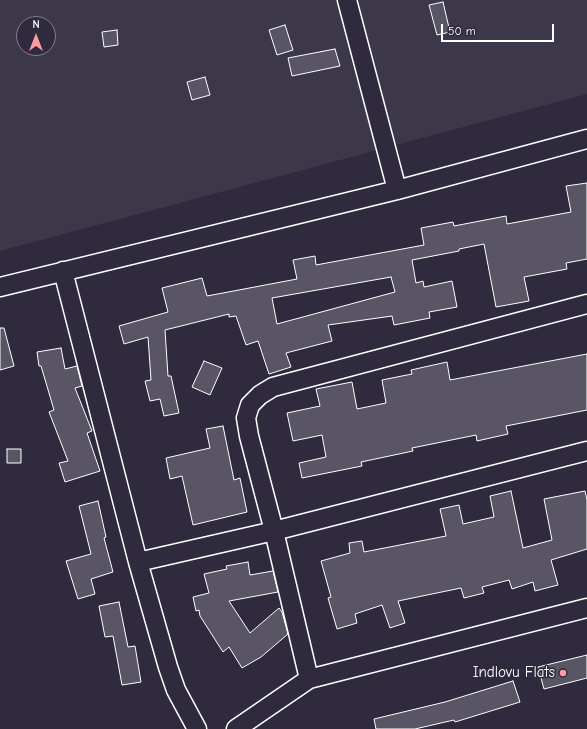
<!DOCTYPE html>
<style>
body{margin:0}
#map{position:relative;width:587px;height:729px;overflow:hidden;background:#2f2a3d;font-family:"Comic Neue",sans-serif}
canvas{display:block}
.north{position:absolute;left:16px;top:16px;width:40px;height:40px;box-sizing:border-box;background:#2f2a3d;border:1px solid #827f8b;border-radius:50%;rotate:0deg;font-size:11px;font-weight:700;line-height:16px;text-align:center;color:#fff}
.north::after{content:'';display:block;margin:auto;width:14px;height:18px;background:#ff9aa2;clip-path:polygon(50% 0,100% 100%,50% 72%,0 100%)}
.scale{position:absolute;left:441px;top:24px;width:113px;height:18px;box-sizing:border-box;border:2px solid #fff;border-top:0;padding-left:5px;font-size:12px;line-height:14px;white-space:nowrap;color:#fff;-webkit-text-stroke:3px #2f2a3d;paint-order:stroke}
</style>
<div id="map">
<canvas width="587" height="729"></canvas>
<div class="north">N</div>
<div class="scale">50 m</div>
</div>
<script>
const ctx = document.querySelector('canvas').getContext('2d');
ctx.lineJoin = 'round';
function fillPath(path, color) {
  ctx.fillStyle = color;
  ctx.fill(path, 'evenodd');
}
function shape(rows) {
  const path = new Path2D();
  for (const r of rows) {
    path.moveTo(r[0], r[1]);
    for (let i = 2; i < r.length; i += 2) path.lineTo(r[i], r[i + 1]);
  }
  return path;
}
function strokePath(path, color, width, dash) {
  ctx.strokeStyle = color;
  ctx.lineWidth = width;
  ctx.lineCap = dash ? 'butt' : 'round';
  ctx.setLineDash(dash || []);
  ctx.stroke(path);
}
function drawText(font, color, halo, rows, align = 'center') {
  ctx.font = font + ' "Comic Neue",sans-serif';
  ctx.lineWidth = 3;
  ctx.setLineDash([]);
  ctx.textBaseline = 'middle';
  ctx.strokeStyle = halo;
  ctx.fillStyle = color;
  for (const [text, x, y, turn = 0] of rows) {
    ctx.save();
    ctx.translate(x, y);
    ctx.rotate((+turn || 0) * Math.PI / 180);
    ctx.textAlign = isNaN(turn) ? turn : align;
    if (halo) ctx.strokeText(text, 0, 0);
    ctx.fillText(text, 0, 0);
    ctx.restore();
  }
}
const built = shape([
 [0,0,587,0,587,94,0,251],
 [24,24,48,24,48,48,24,48]
]);
const building = shape([
 [443,2,450,32,437,35,429,5,443,2],
 [285,25,293,50,277,55,269,30,285,25],
 [117,30,118,45,104,47,102,32,117,30],
 [335,49,340,66,292,76,288,58,335,49],
 [205,77,210,95,192,100,187,82,205,77],
 [587,183,587,259,566,263,567,269,524,277,529,301,496,307,484,244,459,249,459,251,412,260,416,283,423,281,424,287,452,281,457,307,429,312,430,318,394,325,392,316,328,325,332,341,286,353,291,367,269,374,258,341,246,345,236,316,229,317,229,314,165,330,168,376,171,376,179,413,164,416,160,399,150,401,145,381,151,380,148,337,124,344,119,326,168,312,162,288,202,278,207,296,297,279,293,260,315,256,316,265,424,245,421,228,453,222,454,226,506,216,507,224,571,212,566,186,587,183],
 [391,277,395,292,277,324,272,298,391,277],
 [0,328,4,328,14,366,0,370,0,328],
 [61,348,65,369,77,366,82,386,75,388,92,431,87,433,100,471,65,482,59,463,68,461,49,412,54,410,41,366,39,366,37,352,61,348],
 [587,354,587,410,506,426,508,434,477,441,476,435,412,448,413,451,361,462,362,466,302,478,299,463,326,457,322,435,293,441,287,413,320,406,316,389,352,382,357,409,386,403,382,380,412,374,411,370,447,362,450,380,587,354],
 [204,361,222,368,210,395,192,387,204,361],
 [223,426,234,480,240,478,247,512,193,525,182,476,170,479,166,458,210,448,206,429,223,426],
 [7,449,21,449,21,463,7,463,7,449],
 [511,491,523,548,552,540,544,499,585,491,587,500,587,549,551,560,558,585,535,591,533,582,512,589,509,580,482,587,484,593,464,598,461,588,398,601,405,623,390,628,382,605,355,614,357,623,337,629,328,598,331,597,321,561,350,553,349,543,362,541,364,552,446,536,440,509,459,505,463,524,494,517,490,496,511,491],
 [98,501,106,537,104,538,113,572,91,579,95,594,78,599,66,561,91,554,79,506,98,501],
 [248,562,250,575,273,571,278,592,229,601,250,633,279,608,282,612,288,634,261,657,242,668,229,647,223,652,200,616,199,610,196,611,193,597,209,593,204,574,227,569,226,566,248,562],
 [119,602,128,647,135,646,141,682,122,685,113,636,105,637,99,606,119,602],
 [587,655,587,678,544,689,538,667,587,655],
 [513,681,520,702,455,722,454,720,415,729,376,729,374,719,445,702,513,681]
]);
const minor = shape([
 [347,0,397,190],
 [63,271,138,562,168,667,176,690,197,729],
 [0,287,397,190,587,139],
 [138,562,274,531,587,451],
 [309,679,274,531,249,436,246,418,250,405,260,395,273,387,587,304],
 [236,729,309,679,587,608]
]);
const markers = [
 [563,673,4,"#ff9aa2"]
];
const poiNames = [
 ["Indlovu Flats",555,673]
];
fillPath(built, '#3c3749');
fillPath(building, '#595564');
strokePath(building, '#fff', 1);
strokePath(minor, '#fff', 21);
strokePath(minor, '#2f2a3d', 18);
for (const [x, y, r, color] of markers) {
  const dot = new Path2D();
  dot.arc(x, y, r, 0, 2 * Math.PI);
  ctx.fillStyle = color;
  ctx.fill(dot);
  strokePath(dot, '#2f2a3d', 1.5);
}
drawText('15px', '#fff', '#2f2a3d', poiNames, 'right');
</script>
